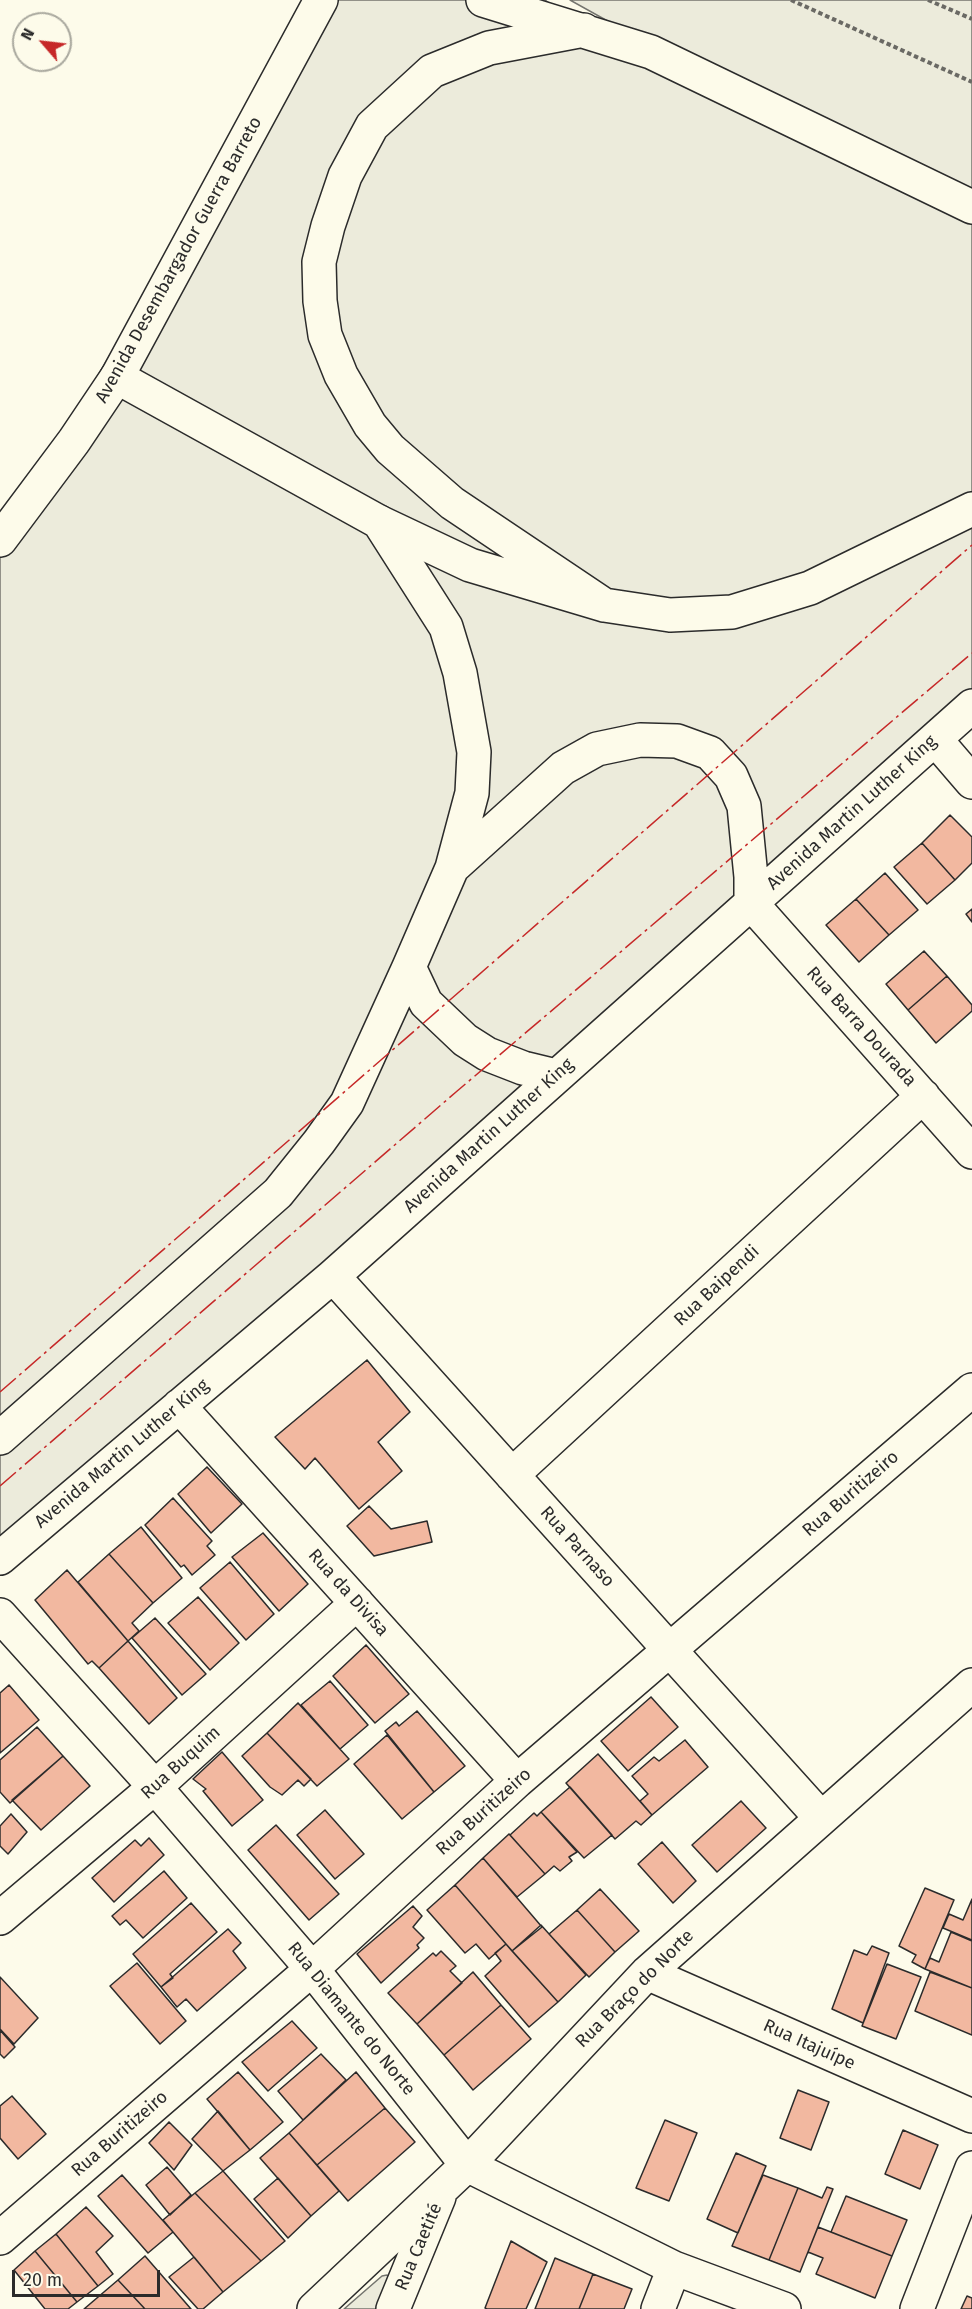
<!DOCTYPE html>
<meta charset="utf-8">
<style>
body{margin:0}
#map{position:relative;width:972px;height:2309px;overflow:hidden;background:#fdfbea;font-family:"Fira Sans",sans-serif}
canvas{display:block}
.north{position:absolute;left:12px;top:12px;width:60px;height:60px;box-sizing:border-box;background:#fdfbea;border:2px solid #a9a89e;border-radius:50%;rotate:298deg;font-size:16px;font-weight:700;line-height:24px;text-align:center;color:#2b2b2b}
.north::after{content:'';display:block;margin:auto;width:21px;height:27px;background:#c62828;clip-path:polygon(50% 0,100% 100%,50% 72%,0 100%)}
.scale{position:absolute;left:12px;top:2270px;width:148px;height:27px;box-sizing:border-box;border:3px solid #2b2b2b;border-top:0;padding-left:8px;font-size:18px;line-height:21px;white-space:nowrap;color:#2b2b2b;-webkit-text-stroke:4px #fdfbea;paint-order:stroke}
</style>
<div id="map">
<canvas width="972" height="2309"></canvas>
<div class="north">N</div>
<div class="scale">20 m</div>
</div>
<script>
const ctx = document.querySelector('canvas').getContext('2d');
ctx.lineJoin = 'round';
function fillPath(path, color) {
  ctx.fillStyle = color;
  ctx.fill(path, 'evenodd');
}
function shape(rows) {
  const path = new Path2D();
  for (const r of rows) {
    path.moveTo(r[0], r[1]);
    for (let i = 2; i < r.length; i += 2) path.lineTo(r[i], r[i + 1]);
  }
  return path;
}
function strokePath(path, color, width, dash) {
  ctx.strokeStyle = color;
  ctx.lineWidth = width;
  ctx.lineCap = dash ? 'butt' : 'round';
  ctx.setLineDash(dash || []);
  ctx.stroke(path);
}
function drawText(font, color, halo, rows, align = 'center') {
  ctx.font = font + ' "Fira Sans",sans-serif';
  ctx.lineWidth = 4.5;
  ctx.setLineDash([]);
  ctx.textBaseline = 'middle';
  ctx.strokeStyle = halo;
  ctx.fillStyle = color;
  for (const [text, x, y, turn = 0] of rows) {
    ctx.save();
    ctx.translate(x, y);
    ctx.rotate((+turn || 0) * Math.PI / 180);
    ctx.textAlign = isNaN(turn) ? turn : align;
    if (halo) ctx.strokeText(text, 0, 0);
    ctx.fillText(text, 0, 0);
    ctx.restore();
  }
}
const green = shape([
 [321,0,545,0,584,30,972,207,972,706,0,1558,0,540,321,0],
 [570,0,972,0,972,200,631,34,570,0],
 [387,2275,390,2280,378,2309,344,2309,382,2276,387,2275]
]);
const building = shape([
 [950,815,972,837,972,863,955,880,922,843,950,815],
 [922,843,955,880,927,904,894,867,922,843],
 [885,873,918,910,889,935,856,899,885,873],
 [856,899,889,935,859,962,826,925,856,899],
 [972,909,972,922,966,914,972,909],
 [924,951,947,976,908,1010,886,984,924,951],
 [947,976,972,1005,972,1011,936,1043,908,1010,947,976],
 [367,1360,410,1412,378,1442,402,1471,359,1509,315,1458,305,1469,275,1437,367,1360],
 [207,1467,242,1504,211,1533,178,1494,207,1467],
 [173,1498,212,1541,207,1546,215,1555,192,1575,184,1565,181,1567,145,1525,173,1498],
 [369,1506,391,1529,427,1521,432,1542,374,1556,347,1526,369,1506],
 [141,1527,182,1578,153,1603,109,1554,141,1527],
 [263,1533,308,1584,279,1611,232,1557,263,1533],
 [109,1554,153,1603,132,1623,139,1631,128,1641,78,1582,109,1554],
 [230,1562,274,1614,246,1640,200,1588,230,1562],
 [67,1570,128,1641,99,1668,92,1661,88,1664,35,1600,67,1570],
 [198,1597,239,1643,210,1670,168,1623,198,1597],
 [155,1618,206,1674,182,1695,132,1638,155,1618],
 [128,1641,177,1698,149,1724,99,1668,128,1641],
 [366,1645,409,1694,375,1723,333,1676,366,1645],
 [330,1681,368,1725,340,1749,301,1705,330,1681],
 [9,1685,39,1720,0,1753,0,1693,9,1685],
 [651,1697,678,1727,628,1771,601,1741,651,1697],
 [298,1703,349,1759,317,1786,267,1733,298,1703],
 [417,1711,465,1766,434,1792,385,1731,396,1722,399,1726,417,1711],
 [37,1727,63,1756,10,1803,0,1792,0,1760,37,1727],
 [267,1733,311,1779,304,1786,298,1780,282,1795,270,1787,242,1756,267,1733],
 [387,1735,434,1792,402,1819,354,1764,387,1735],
 [685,1740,708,1767,652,1815,640,1801,648,1794,632,1776,654,1757,659,1761,685,1740],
 [222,1752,263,1800,232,1826,203,1791,206,1789,193,1779,222,1752],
 [598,1754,652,1815,641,1825,636,1821,615,1839,566,1783,598,1754],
 [63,1756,90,1786,41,1830,12,1800,63,1756],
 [570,1787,612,1835,584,1858,541,1812,570,1787],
 [741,1801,766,1828,717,1872,692,1845,741,1801],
 [325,1810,364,1854,335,1879,297,1835,325,1810],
 [541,1812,577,1852,569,1857,572,1861,560,1871,554,1866,545,1874,510,1835,534,1813,537,1816,541,1812],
 [11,1814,27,1832,8,1854,0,1846,0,1826,11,1814],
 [276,1825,339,1894,309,1920,248,1850,276,1825],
 [509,1834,545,1874,517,1897,483,1858,509,1834],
 [149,1838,164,1855,114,1902,92,1878,135,1840,141,1846,149,1838],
 [662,1842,696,1881,673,1903,638,1864,662,1842],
 [483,1858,542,1927,512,1951,455,1885,483,1858],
 [164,1871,187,1898,143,1938,126,1920,120,1925,112,1916,164,1871],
 [455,1885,506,1944,489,1959,476,1944,465,1953,427,1910,455,1885],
 [925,1888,954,1900,925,1969,912,1962,916,1955,899,1946,925,1888],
 [600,1889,639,1931,615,1952,577,1910,600,1889],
 [972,1899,972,1940,943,1928,949,1914,963,1920,972,1899],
 [191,1903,217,1932,170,1974,173,1978,161,1987,133,1954,191,1903],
 [413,1906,422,1916,413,1927,424,1938,417,1945,419,1948,381,1983,357,1954,413,1906],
 [577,1910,615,1952,589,1977,549,1934,577,1910],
 [541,1925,586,1975,558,2002,512,1951,541,1925],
 [228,1929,241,1943,233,1951,246,1968,197,2011,186,1999,177,2007,161,1987,228,1929],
 [951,1932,972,1941,972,1988,925,1969,930,1958,939,1962,951,1932],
 [506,1944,558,2002,529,2027,485,1976,501,1961,495,1953,506,1944],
 [872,1946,889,1953,863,2023,832,2009,854,1950,867,1955,872,1946],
 [441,1951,456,1966,450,1971,462,1983,417,2024,388,1993,433,1953,436,1956,441,1951],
 [137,1963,186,2021,160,2044,110,1986,137,1963],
 [887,1964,921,1977,896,2039,862,2026,887,1964],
 [473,1972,501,2005,444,2055,417,2024,473,1972],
 [930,1972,972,1988,972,2035,915,2011,930,1972],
 [0,1977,38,2018,14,2044,0,2029,0,1977],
 [501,2005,531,2039,473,2090,444,2055,501,2005],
 [292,2021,317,2048,268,2091,242,2062,292,2021],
 [0,2030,15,2047,4,2058,0,2054,0,2030],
 [321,2054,346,2080,303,2120,278,2091,321,2054],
 [238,2072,283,2122,250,2150,207,2099,238,2072],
 [356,2072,385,2108,317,2165,289,2133,356,2072],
 [798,2090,829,2102,811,2150,780,2138,798,2090],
 [12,2096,46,2134,18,2159,0,2138,0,2106,12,2096],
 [385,2108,415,2142,348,2201,317,2165,385,2108],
 [218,2111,250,2150,223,2171,192,2139,218,2111],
 [665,2120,697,2133,669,2201,636,2188,665,2120],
 [169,2122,192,2145,174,2170,149,2143,169,2122],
 [903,2130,938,2145,920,2189,885,2174,903,2130],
 [289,2133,339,2191,311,2216,260,2158,289,2133],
 [736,2153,766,2166,738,2233,707,2219,736,2153],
 [167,2167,191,2195,170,2215,146,2185,167,2167],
 [223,2171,285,2241,261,2261,195,2193,223,2171],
 [122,2175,173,2232,148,2253,98,2196,122,2175],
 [763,2175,798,2188,769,2260,732,2246,763,2175],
 [278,2178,311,2216,288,2238,254,2199,278,2178],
 [827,2187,833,2189,800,2272,769,2260,798,2188,822,2198,827,2187],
 [195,2193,261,2261,223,2292,163,2220,195,2193],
 [846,2196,907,2220,892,2256,831,2232,846,2196],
 [86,2207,113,2236,96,2252,113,2274,98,2286,56,2234,86,2207],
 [818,2227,892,2256,875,2298,816,2274,823,2258,808,2252,818,2227],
 [56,2234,98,2286,77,2302,35,2251,56,2234],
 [511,2241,547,2262,526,2309,487,2309,485,2308,511,2241],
 [35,2251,77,2302,68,2309,45,2309,14,2270,35,2251],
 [145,2256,191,2309,145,2309,118,2280,145,2256],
 [194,2257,223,2292,203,2309,198,2309,169,2277,194,2257],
 [555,2258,593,2274,579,2309,535,2309,555,2258],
 [593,2274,632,2289,624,2309,579,2309,593,2274],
 [118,2280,145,2309,84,2309,118,2280],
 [967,2296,972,2298,972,2309,961,2309,967,2296]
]);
const path = shape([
 [791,0,972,82],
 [928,0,972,19]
]);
const minor = shape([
 [935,739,972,782],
 [452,868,563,768,597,749,640,740,677,741,710,753,731,776,744,806,751,877,751,903,972,1152],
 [409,967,426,1003,465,1040,487,1054,523,1068,556,1076],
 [333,1276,821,1818],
 [179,1406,517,1781],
 [0,1438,278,1193,319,1142,347,1103,409,967,452,868,472,793,474,752,460,673,446,627,379,522,117,377],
 [512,1475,923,1096],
 [0,1558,333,1276,972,706],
 [0,1615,155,1787,312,1969,467,2165,674,2268,784,2309],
 [0,1918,155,1787,357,1603],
 [647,1973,972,2116],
 [0,2238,312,1969,517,1781,972,1390],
 [314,2309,467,2165,647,1973,972,1685],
 [393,2309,439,2197],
 [658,2309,674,2268],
 [917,2309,972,2168]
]);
const major = shape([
 [0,540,74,441,117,377,321,0]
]);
const highway = shape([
 [483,0,651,52,972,207],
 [584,30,489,48,432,71,372,126,345,176,328,226,319,262,320,301,325,335,341,375,370,425,390,449,452,503,604,605],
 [379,522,470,565,604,605,670,615,732,612,810,588,972,509]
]);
const power = shape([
 [0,1392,972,545],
 [0,1486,456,1092,972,653]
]);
const streetNames = [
 ["Avenida Desembargador Guerra Barreto",179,260,-61],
 ["Avenida Martin Luther King",852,813,-42],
 ["Rua Barra Dourada",861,1027,48],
 ["Avenida Martin Luther King",489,1136,-42],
 ["Rua Baipendi",717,1286,-43],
 ["Avenida Martin Luther King",122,1454,-40],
 ["Rua Buritizeiro",851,1494,-41],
 ["Rua Parnaso",577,1547,48],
 ["Rua da Divisa",348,1593,48],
 ["Rua Buquim",181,1763,-42],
 ["Rua Buritizeiro",484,1812,-42],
 ["Rua Braço do Norte",635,1989,-45],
 ["Rua Diamante do Norte",351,2019,51],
 ["Rua Itajuípe",809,2045,24],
 ["Rua Buritizeiro",120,2134,-41],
 ["Rua Caetité",419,2247,-67]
];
fillPath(green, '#ecebdb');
strokePath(green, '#74746e', 1.5);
fillPath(building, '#f2b8a0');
strokePath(building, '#2b2b2b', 1.5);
strokePath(minor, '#2b2b2b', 36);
strokePath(major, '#2b2b2b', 36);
strokePath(highway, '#2b2b2b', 36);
strokePath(path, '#6a6964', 4, [4.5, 3]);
strokePath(minor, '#fdfbea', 33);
strokePath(major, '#fdfbea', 33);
strokePath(highway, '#fdfbea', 33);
strokePath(power, '#c62828', 1.5, [21, 4.5, 3, 4.5]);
drawText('18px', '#2b2b2b', '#fdfbea', streetNames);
</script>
